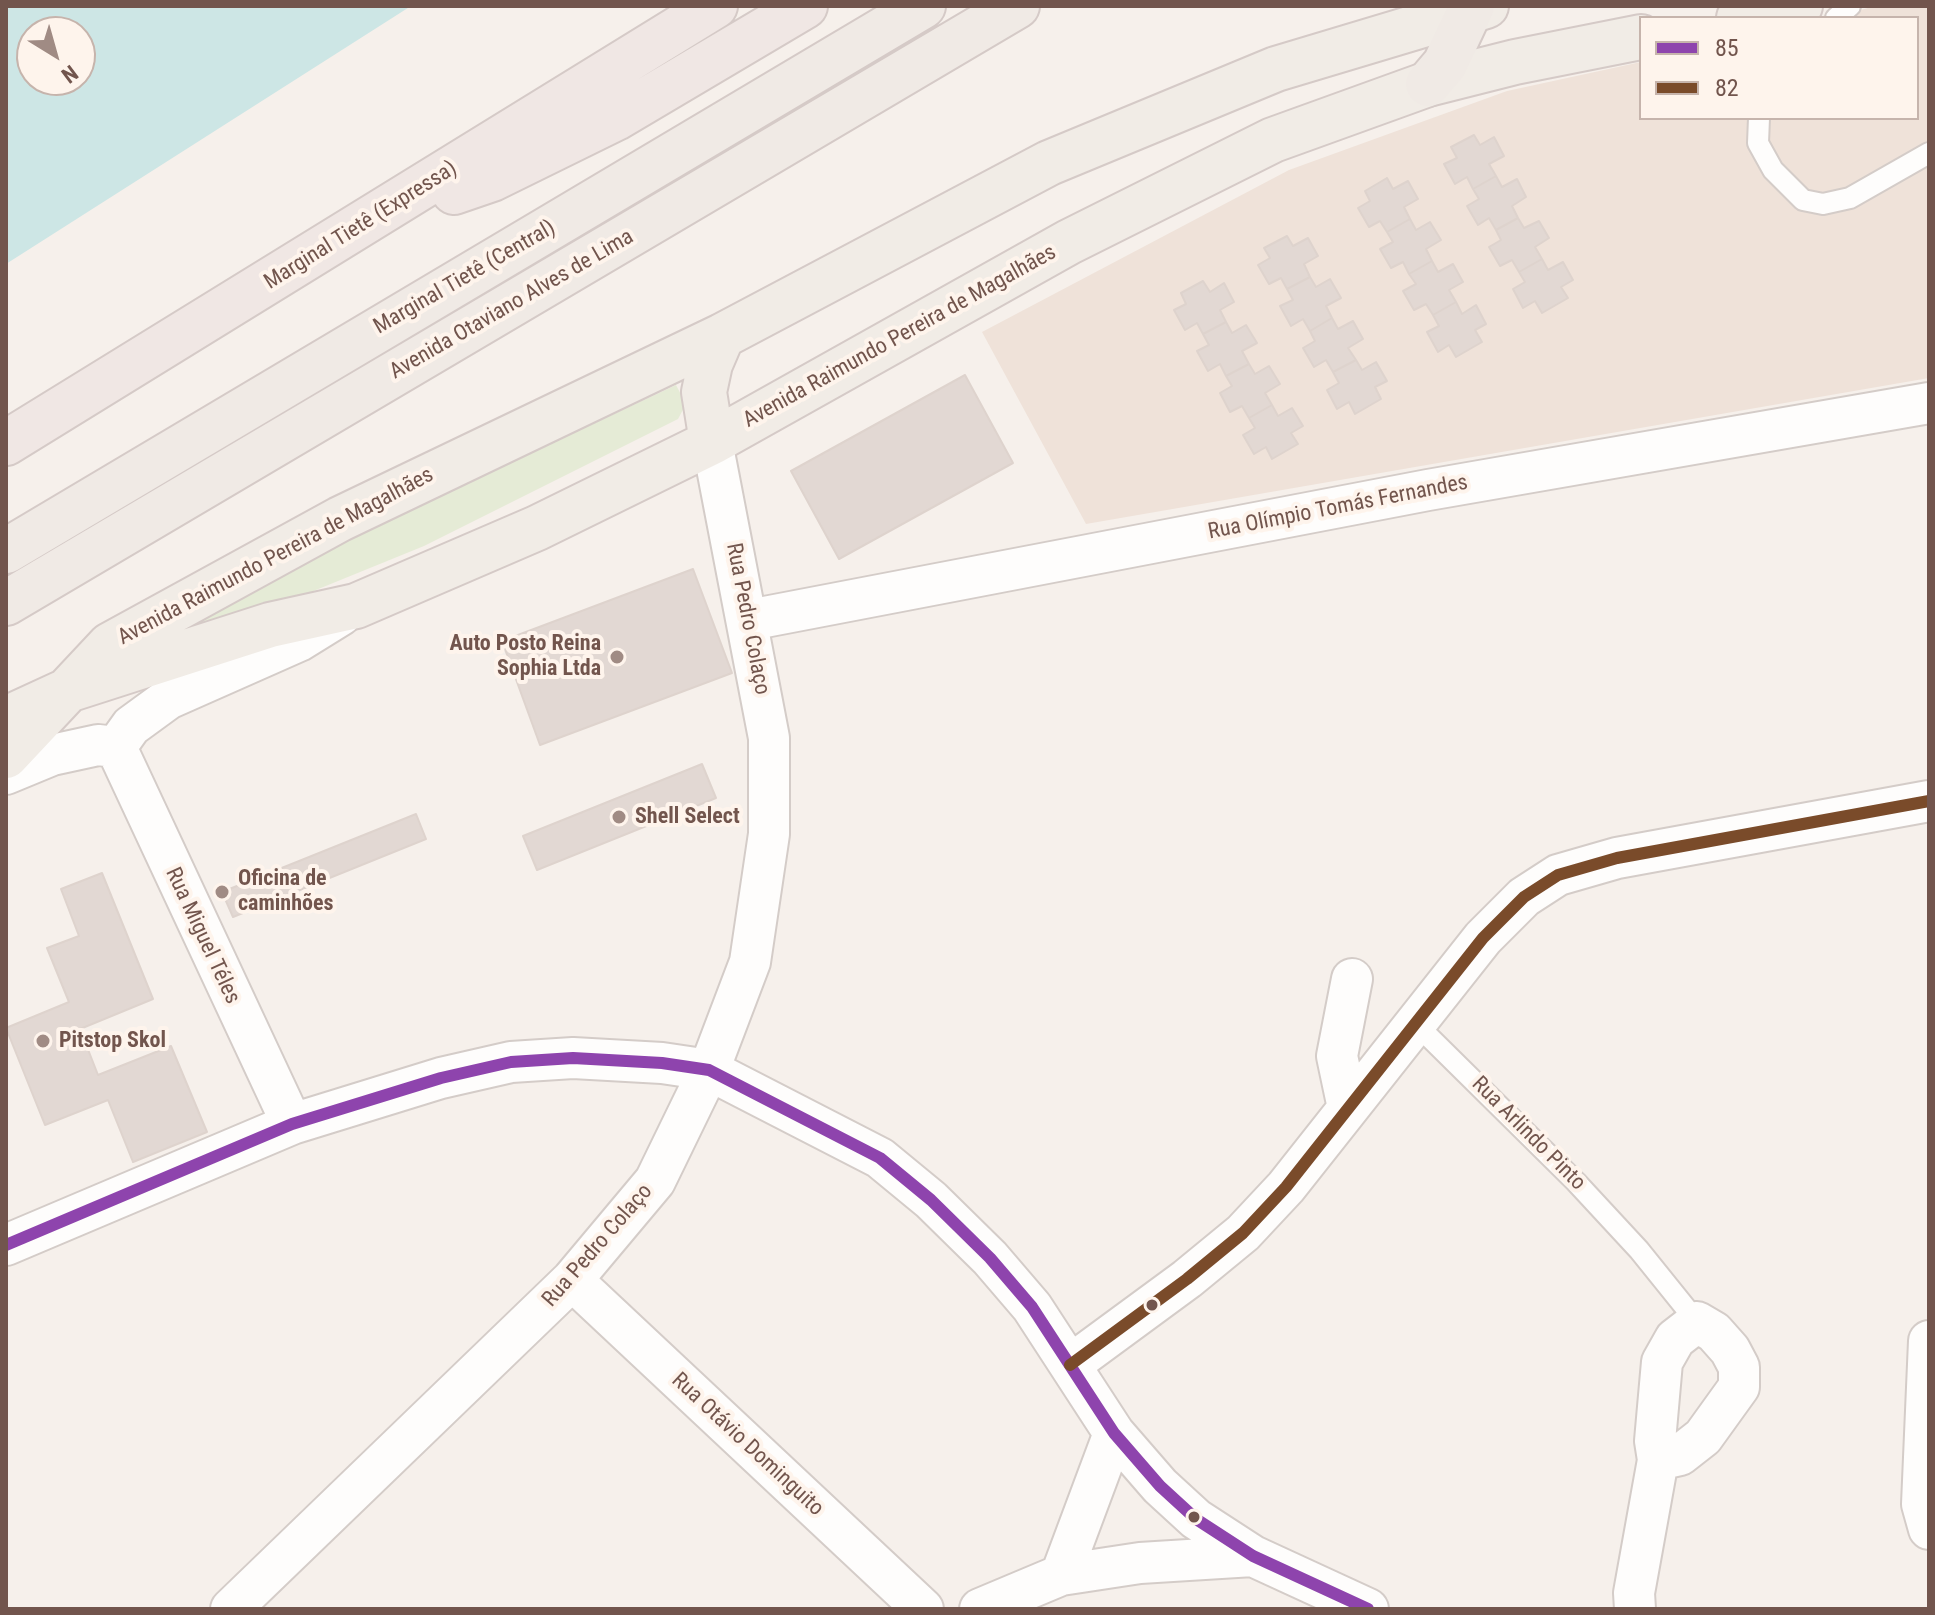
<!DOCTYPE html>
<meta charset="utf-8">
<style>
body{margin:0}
#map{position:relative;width:1935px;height:1615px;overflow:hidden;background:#f6f0eb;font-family:"Roboto Condensed",sans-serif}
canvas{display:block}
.frame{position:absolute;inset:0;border:8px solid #72554d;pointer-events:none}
.legend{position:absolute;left:1639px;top:16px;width:280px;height:104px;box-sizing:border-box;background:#fef4ec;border:2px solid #c6b4ac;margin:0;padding:10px 14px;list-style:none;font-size:24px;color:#72554d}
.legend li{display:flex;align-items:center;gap:16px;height:40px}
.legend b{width:40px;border:2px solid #c6b4ac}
.north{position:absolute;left:16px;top:16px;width:80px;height:80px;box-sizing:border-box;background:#fef4ec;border:2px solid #c6b4ac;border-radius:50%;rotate:143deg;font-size:22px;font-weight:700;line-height:32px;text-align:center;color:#72554d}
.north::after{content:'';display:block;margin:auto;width:28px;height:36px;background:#a08b84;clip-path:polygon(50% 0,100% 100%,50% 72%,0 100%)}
</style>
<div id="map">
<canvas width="1935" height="1615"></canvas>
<div class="frame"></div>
<ul class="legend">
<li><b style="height:10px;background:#8e44ad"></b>85</li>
<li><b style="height:10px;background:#7a4b2a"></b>82</li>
</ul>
<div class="north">N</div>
</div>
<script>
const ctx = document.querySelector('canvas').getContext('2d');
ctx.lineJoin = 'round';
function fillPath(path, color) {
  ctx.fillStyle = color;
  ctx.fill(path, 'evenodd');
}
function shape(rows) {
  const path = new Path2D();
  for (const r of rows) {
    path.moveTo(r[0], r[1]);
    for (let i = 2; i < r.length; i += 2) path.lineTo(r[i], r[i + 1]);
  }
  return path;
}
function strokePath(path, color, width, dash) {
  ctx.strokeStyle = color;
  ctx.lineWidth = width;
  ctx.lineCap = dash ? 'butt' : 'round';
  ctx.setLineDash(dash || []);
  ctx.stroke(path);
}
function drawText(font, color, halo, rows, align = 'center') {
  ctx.font = font + ' "Roboto Condensed",sans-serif';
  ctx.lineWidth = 8;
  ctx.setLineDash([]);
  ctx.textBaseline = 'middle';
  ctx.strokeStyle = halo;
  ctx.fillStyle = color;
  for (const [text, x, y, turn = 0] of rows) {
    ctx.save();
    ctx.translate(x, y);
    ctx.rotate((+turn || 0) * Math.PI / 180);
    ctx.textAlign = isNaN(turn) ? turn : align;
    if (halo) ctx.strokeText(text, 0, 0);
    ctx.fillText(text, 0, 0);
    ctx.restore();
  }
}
const residential = shape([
 [1875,6,1929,6,1929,378,1086,524,982,332,1289,170,1507,91,1641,62,1641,118,1917,118,1917,18,1832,18]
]);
const green = shape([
 [676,385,686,404,678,419,424,546,311,592,174,639,171,629,217,600]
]);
const water = shape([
 [6,6,411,6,6,264],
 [32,32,80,32,80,80,32,80]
]);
const building = shape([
 [1474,135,1480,145,1494,137,1504,156,1489,164,1496,176,1473,189,1467,177,1455,184,1444,164,1457,158,1451,147,1474,135],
 [1496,176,1502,187,1517,179,1526,197,1512,206,1518,218,1496,230,1489,218,1478,225,1467,206,1479,199,1473,189,1496,176],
 [1387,178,1393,189,1408,181,1418,199,1404,207,1410,219,1387,232,1380,221,1369,227,1358,208,1370,201,1365,191,1387,178],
 [1518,218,1524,228,1539,221,1549,238,1535,247,1542,259,1519,272,1512,260,1500,266,1489,247,1501,240,1496,230,1518,218],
 [1410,219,1416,230,1430,222,1441,240,1426,249,1432,261,1409,274,1403,262,1391,268,1380,249,1393,242,1387,232,1410,219],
 [1287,236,1293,246,1308,238,1318,256,1304,264,1310,277,1287,289,1281,278,1269,284,1258,265,1270,258,1264,248,1287,236],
 [1542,259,1548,270,1563,262,1573,280,1561,287,1568,298,1542,313,1535,301,1523,308,1513,289,1525,282,1519,272,1542,259],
 [1432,261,1438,272,1453,264,1463,282,1449,290,1456,302,1433,315,1426,304,1414,310,1403,291,1416,284,1409,274,1432,261],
 [1310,277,1316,287,1330,279,1341,298,1326,306,1332,318,1310,331,1303,319,1291,326,1280,306,1293,300,1287,289,1310,277],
 [1203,281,1210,292,1224,283,1234,302,1220,310,1226,322,1203,334,1197,323,1185,330,1174,310,1186,304,1181,293,1203,281],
 [1456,302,1462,314,1476,305,1486,324,1475,330,1482,342,1456,357,1449,345,1438,352,1427,332,1439,326,1433,315,1456,302],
 [1332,318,1338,329,1353,321,1363,339,1348,348,1356,360,1333,372,1326,360,1314,367,1303,348,1315,341,1310,331,1332,318],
 [1226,322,1232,333,1246,325,1257,343,1242,351,1249,364,1226,376,1220,364,1208,371,1197,351,1209,345,1203,334,1226,322],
 [1356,360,1362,370,1376,362,1387,381,1375,387,1381,399,1355,414,1349,402,1337,409,1327,390,1339,383,1333,372,1356,360],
 [1249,364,1255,374,1269,366,1280,384,1265,393,1272,405,1249,418,1242,406,1230,412,1220,393,1232,386,1226,376,1249,364],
 [965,375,1013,463,839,559,791,471,965,375],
 [1272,405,1278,416,1292,408,1303,426,1291,433,1298,444,1272,459,1266,447,1254,454,1243,435,1255,428,1249,418,1272,405],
 [693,569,732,673,540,745,502,641,693,569],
 [702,764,716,798,537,870,523,836,702,764],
 [416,814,426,839,233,917,222,892,416,814],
 [102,873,153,999,80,1029,98,1075,171,1046,207,1132,133,1162,108,1100,45,1125,6,1028,69,1002,47,948,79,936,61,889,102,873]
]);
const service = shape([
 [1836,18,1850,6],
 [1759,118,1758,143,1773,170,1803,200,1823,204,1850,198,1929,153],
 [1414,1022,1576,1182,1639,1250,1697,1322]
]);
const minor = shape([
 [749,620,1428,490,1929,403],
 [116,747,292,1124],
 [116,747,131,726,168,699,299,641,341,615],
 [6,774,52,755,98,745,116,747],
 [1348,1108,1337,1056,1352,979],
 [6,1245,292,1124,441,1078,511,1062,573,1058,662,1063,709,1070,880,1158,931,1200,990,1258,1032,1307,1114,1433,1160,1486,1196,1519,1253,1556,1368,1609],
 [572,1280,923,1609],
 [1929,1341,1922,1504,1929,1529],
 [1070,1365,1187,1279,1243,1233,1286,1187,1483,938,1524,897,1558,875,1617,858,1929,801],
 [1061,1575,1114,1433],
 [231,1609,572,1280,655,1181,709,1070,750,962,769,834,769,738,712,442],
 [980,1609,1061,1575,1140,1563,1253,1556],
 [1635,1609,1634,1593,1658,1460,1655,1441,1662,1362,1675,1339,1697,1322,1714,1332,1730,1350,1739,1367,1739,1387,1703,1437,1680,1455,1658,1460]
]);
const primary = shape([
 [1739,18,1800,6],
 [712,442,704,392,710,364,722,336],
 [6,719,71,689,270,625,356,606,537,528,712,442,1069,242,1273,140,1428,84,1515,62,1641,37],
 [6,756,110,645,340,519,722,336,1049,163,1276,69,1486,6]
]);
const trunk = shape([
 [1428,84,1445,64,1472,6],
 [6,551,923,6],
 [6,603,1017,6]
]);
const motorway = shape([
 [454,192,492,179,616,118,805,6],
 [6,443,715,6]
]);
const bus1 = shape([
 [6,1245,292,1124,441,1078,511,1062,573,1058,662,1063,709,1070,880,1158,931,1200,990,1258,1032,1307,1114,1433,1160,1486,1196,1519,1253,1556,1368,1609]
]);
const bus2 = shape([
 [1070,1365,1187,1279,1243,1233,1286,1187,1483,938,1524,897,1558,875,1617,858,1929,801]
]);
const markers = [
 [617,657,8,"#a08b84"],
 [619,817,8,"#a08b84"],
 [222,892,8,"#a08b84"],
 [43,1041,8,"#a08b84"],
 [1152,1305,7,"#72554d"],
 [1194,1517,7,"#72554d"]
];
const streetNames = [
 ["Marginal Tietê (Expressa)",361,226,-32],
 ["Marginal Tietê (Central)",465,278,-30],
 ["Avenida Otaviano Alves de Lima",512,305,-30],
 ["Avenida Raimundo Pereira de Magalhães",900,337,-29],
 ["Rua Olímpio Tomás Fernandes",1338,508,-11],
 ["Avenida Raimundo Pereira de Magalhães",276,557,-28],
 ["Rua Pedro Colaço",747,619,79],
 ["Rua Miguel Téles",202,936,65],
 ["Rua Arlindo Pinto",1528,1134,45],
 ["Rua Pedro Colaço",598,1246,-49],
 ["Rua Otávio Dominguito",747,1445,43]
];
const poiNames = [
 ["Auto Posto Reina",601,644,"right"],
 ["Sophia Ltda",601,669,"right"],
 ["Shell Select",635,817],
 ["Oficina de",238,879],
 ["caminhões",238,904],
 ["Pitstop Skol",59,1041]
];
fillPath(residential, '#efe2d9');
fillPath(green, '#e5ebd6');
fillPath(water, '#cde6e5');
fillPath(building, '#e2d8d3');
strokePath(building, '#ded3cd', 2);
strokePath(service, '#d4ccc8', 24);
strokePath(minor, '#d4ccc8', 44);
strokePath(primary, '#d5cac7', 48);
strokePath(trunk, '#d5cac7', 48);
strokePath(motorway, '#d5cac7', 48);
strokePath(service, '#fefdfc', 20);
strokePath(minor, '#fefdfc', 40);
strokePath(primary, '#f1ece6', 44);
strokePath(trunk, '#f0eae5', 44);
strokePath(motorway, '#f0e7e4', 44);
strokePath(bus1, '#8e44ad', 12);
strokePath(bus2, '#7a4b2a', 12);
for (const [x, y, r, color] of markers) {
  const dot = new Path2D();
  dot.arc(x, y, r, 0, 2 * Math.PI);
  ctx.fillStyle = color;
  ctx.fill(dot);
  strokePath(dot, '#fef4ec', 3);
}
drawText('22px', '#72554d', '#fef4ec', streetNames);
drawText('bold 22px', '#72554d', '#fef4ec', poiNames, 'left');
</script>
